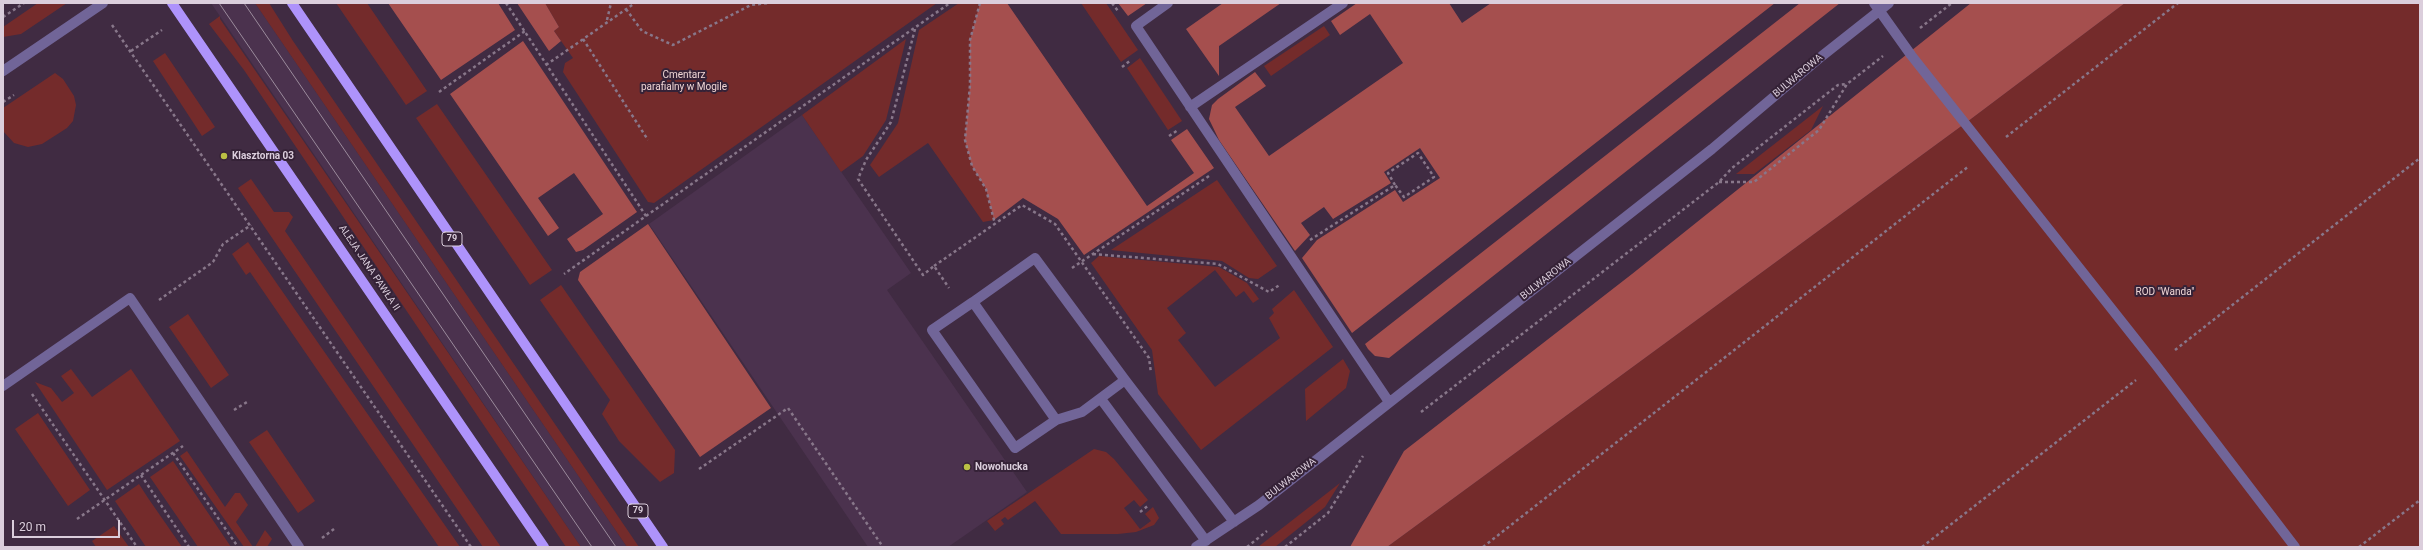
<!DOCTYPE html>
<meta charset="utf-8">
<style>
body{margin:0}
#map{position:relative;width:2423px;height:550px;overflow:hidden;background:#402b42;font-family:Roboto,sans-serif}
canvas{display:block}
.frame{position:absolute;inset:0;border:4px solid #dbcedc;pointer-events:none}
.scale{position:absolute;left:12px;top:520px;width:108px;height:18px;box-sizing:border-box;border:2px solid #dbcedc;border-top:0;padding-left:5px;font-size:12px;line-height:14px;white-space:nowrap;color:#dbcedc;-webkit-text-stroke:3px #352237;paint-order:stroke}
</style>
<div id="map">
<canvas width="2423" height="550"></canvas>
<div class="frame"></div>
<div class="scale">20 m</div>
</div>
<script>
const ctx = document.querySelector('canvas').getContext('2d');
ctx.lineJoin = 'round';
function fillPath(path, color) {
  ctx.fillStyle = color;
  ctx.fill(path, 'evenodd');
}
function shape(rows) {
  const path = new Path2D();
  for (const r of rows) {
    path.moveTo(r[0], r[1]);
    for (let i = 2; i < r.length; i += 2) path.lineTo(r[i], r[i + 1]);
  }
  return path;
}
function strokePath(path, color, width, dash) {
  ctx.strokeStyle = color;
  ctx.lineWidth = width;
  ctx.lineCap = dash ? 'butt' : 'round';
  ctx.setLineDash(dash || []);
  ctx.stroke(path);
}
function drawText(font, color, halo, rows, align = 'center') {
  ctx.font = font + ' Roboto,sans-serif';
  ctx.lineWidth = 4;
  ctx.setLineDash([]);
  ctx.textBaseline = 'middle';
  ctx.strokeStyle = halo;
  ctx.fillStyle = color;
  for (const [text, x, y, turn = 0] of rows) {
    ctx.save();
    ctx.translate(x, y);
    ctx.rotate((+turn || 0) * Math.PI / 180);
    ctx.textAlign = isNaN(turn) ? turn : align;
    if (halo) ctx.strokeText(text, 0, 0);
    ctx.fillText(text, 0, 0);
    ctx.restore();
  }
}
const built = shape([
 [211,3,255,3,627,547,581,547],
 [802,115,911,273,887,290,1027,492,948,547,868,547,649,224]
]);
const green = shape([
 [38,3,67,3,21,34,3,37,3,27],
 [255,3,269,3,293,41,639,547,627,547],
 [336,3,367,3,427,91,406,105],
 [545,3,937,3,654,203,648,202,563,72,565,63,573,58,554,31,559,27],
 [959,3,980,3,970,40,972,166,986,189,994,220,983,222,928,143,879,177,870,165,898,123,919,30],
 [1081,3,1106,3,1138,50,1121,62],
 [2125,3,2420,3,2420,547,1387,547,1967,122],
 [220,16,220,19,581,547,566,547,244,70,209,24],
 [1324,26,1330,35,1271,76,1264,66],
 [906,39,886,120,863,156,841,172,802,115],
 [165,53,215,127,202,136,153,61],
 [1140,58,1182,121,1168,130,1127,68],
 [55,73,63,79,74,96,76,105,73,121,67,128,42,144,28,147,14,143,3,131,3,108],
 [437,104,552,270,530,285,416,118],
 [1823,106,1811,130,1754,174,1736,174],
 [251,179,274,212,289,212,293,217,285,231,501,547,483,547,238,188],
 [1217,180,1277,266,1258,279,1249,278,1222,261,1111,250],
 [248,242,460,547,439,547,250,272,246,275,232,254],
 [1099,256,1219,267,1247,283,1259,299,1253,303,1244,291,1236,297,1215,270,1167,308,1186,333,1178,340,1215,387,1280,338,1269,318,1274,313,1272,309,1294,290,1333,347,1201,450,1158,394,1152,350,1091,263],
 [561,285,675,450,674,473,660,482,619,441,602,414,610,400,540,300],
 [188,314,229,375,211,388,169,327],
 [1343,359,1350,371,1346,388,1306,421,1305,389],
 [71,369,92,397,131,369,180,441,107,490,35,382,51,388,62,402,74,393,61,376],
 [38,413,90,490,68,506,15,429],
 [267,430,315,501,298,513,249,442],
 [1094,449,1106,452,1114,459,1148,500,1140,507,1134,500,1124,508,1140,529,1151,521,1145,514,1153,507,1159,518,1154,525,1136,532,1118,534,1061,534,1035,501,1008,520,1005,517,1001,520,1004,524,995,531,987,521],
 [187,451,225,507,235,493,240,493,248,505,236,522,253,547,244,547,180,456],
 [173,461,231,547,198,547,150,477],
 [1340,483,1325,507,1275,547,1258,547],
 [139,484,148,498,182,547,146,547,115,501],
 [114,526,129,547,96,547,92,541],
 [265,530,272,539,267,547,255,547]
]);
const forest = shape([
 [388,3,498,3,515,30,441,80],
 [517,3,545,3,559,27,554,31,561,41,549,51],
 [980,3,1007,3,1147,206,1194,173,1171,140,1187,129,1214,168,1084,255,1058,219,1023,198,994,220,986,189,972,166,965,140,970,85,970,40],
 [1118,3,1147,3,1128,16],
 [1223,3,1281,3,1219,46,1219,76,1186,29],
 [1357,3,1449,3,1462,23,1491,3,1775,3,1352,333,1302,258,1317,240,1395,190,1403,202,1440,178,1420,148,1384,172,1391,183,1333,219,1324,207,1301,223,1310,235,1295,251,1219,140,1209,119,1212,105,1218,99,1255,72,1266,86,1235,107,1269,156,1403,63,1370,14,1340,35,1331,21],
 [1800,3,1840,3,1389,358,1375,356,1368,349,1365,344],
 [1971,3,2125,3,1967,122,1387,547,1350,547,1404,451,1632,274],
 [523,41,637,212,583,250,576,252,567,239,603,214,574,173,538,198,559,228,548,236,450,94],
 [648,224,771,408,700,457,578,280,580,272]
]);
const path = shape([
 [506,3,646,216,564,274],
 [980,3,970,40,970,85,965,140,972,166,986,189,995,224],
 [1112,3,1118,11],
 [626,9,642,31,673,45,751,5,769,3],
 [3,17,24,3],
 [607,20,611,3],
 [112,25,471,547],
 [1920,28,1952,3],
 [915,29,891,122,866,160,858,179,923,275,934,266,949,288],
 [583,39,648,140],
 [131,51,162,30],
 [546,65,635,3],
 [1122,67,1131,60],
 [439,92,525,31],
 [3,102,14,95],
 [1169,136,1178,130],
 [2006,137,2178,3],
 [1719,182,1754,182,1819,130,1847,84,1883,56],
 [646,216,950,3],
 [1310,240,1395,185,1404,197,1434,177,1418,153,1388,173,1395,185],
 [1093,254,1218,264,1269,292,1281,284],
 [934,266,1022,205,1055,224,1149,358,1151,373],
 [1072,268,1209,176],
 [159,300,213,262,223,244,251,225],
 [2175,350,2420,158],
 [32,394,137,547],
 [234,410,247,402],
 [1421,412,1719,182,1732,168,1838,85,1847,84],
 [173,453,238,547],
 [699,469,788,408,883,547],
 [141,475,189,547],
 [1140,512,1149,505],
 [77,519,183,446],
 [322,538,334,529],
 [1247,547,1267,531],
 [1285,547,1328,513,1363,456],
 [1483,547,1969,166],
 [1922,547,2136,380],
 [2359,547,2420,500]
]);
const minor = shape([
 [1168,3,1136,26,1389,402],
 [1874,3,1911,55,2156,365,2295,547],
 [3,71,103,3],
 [1190,107,1343,3],
 [973,302,932,330,1015,448,1056,420],
 [1125,380,1082,412,1056,420,973,302,1035,258,1125,380,1234,522],
 [3,386,130,298,299,547],
 [1101,399,1206,541],
 [1196,547,1259,505,1712,149,1822,56,1889,3]
]);
const major = shape([
 [172,3,544,547],
 [292,3,663,547]
]);
const tram = shape([
 [219,3,592,547],
 [244,3,616,547]
]);
const markers = [
 [224,156,4,"#bbc044"],
 [967,467,4,"#bbc044"]
];
const shields = [
 [452,239,20],
 [638,511,20]
];
const shieldNames = [
 ["79",452,239],
 ["79",638,511]
];
const parkNames = [
 ["Cmentarz",684,75],
 ["parafialny w Mogile",684,87],
 ["ROD \"Wanda\"",2165,292]
];
const streetNames = [
 ["BULWAROWA",1798,76,-40],
 ["ALEJA JANA PAWŁA II",369,268,56],
 ["BULWAROWA",1546,279,-38],
 ["BULWAROWA",1291,479,-38]
];
const poiNames = [
 ["Klasztorna 03",232,156],
 ["Nowohucka",975,467]
];
fillPath(built, '#4b324e');
fillPath(green, '#742b2b');
fillPath(forest, '#a54f4e');
strokePath(path, '#88778a', 2.5, [3, 3]);
strokePath(minor, '#716598', 10);
strokePath(major, '#ae93fb', 10);
strokePath(tram, '#9b8b9c', 1);
for (const [x, y, r, color] of markers) {
  const dot = new Path2D();
  dot.arc(x, y, r, 0, 2 * Math.PI);
  ctx.fillStyle = color;
  ctx.fill(dot);
  strokePath(dot, '#352237', 1.5);
}
for (const [x, y, w] of shields) {
  const box = new Path2D();
  box.roundRect(x - w / 2, y - 7, w, 14, 3);
  ctx.fillStyle = '#352237';
  ctx.fill(box);
  strokePath(box, '#dbcedc', 1);
}
drawText('bold 9px', '#dbcedc', null, shieldNames);
drawText('10px', '#efd5d4', '#352237', parkNames);
drawText('10px', '#dbcedc', '#352237', streetNames);
drawText('bold 10px', '#dbcedc', '#352237', poiNames, 'left');
</script>
